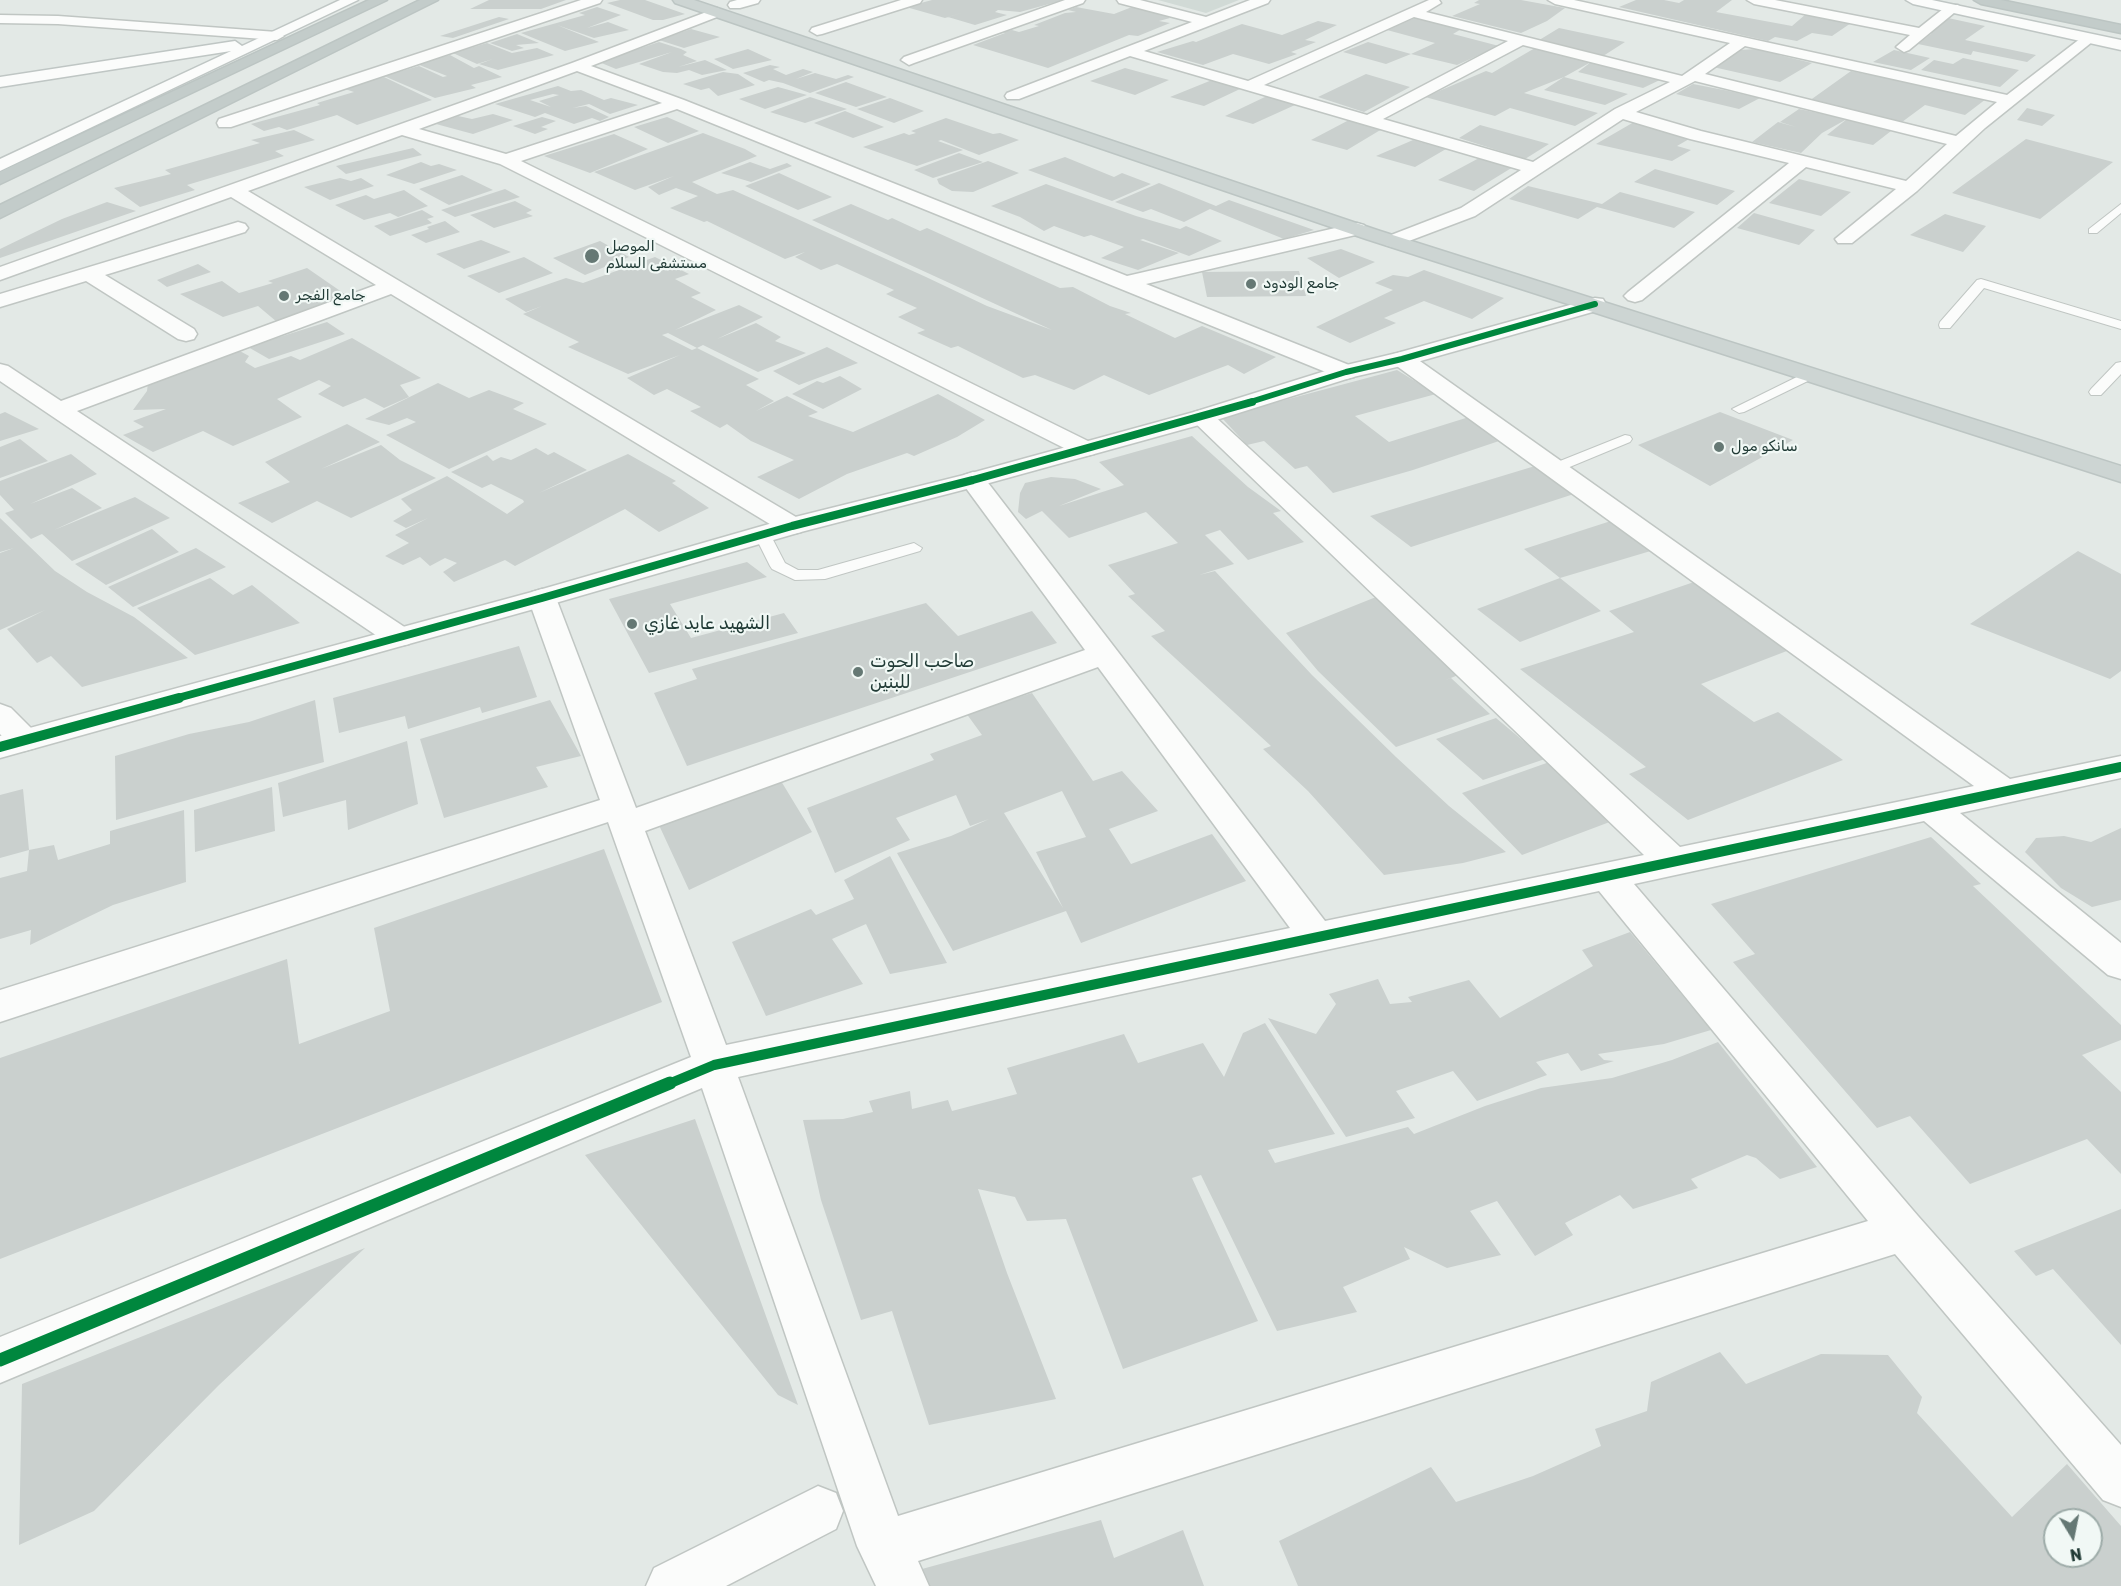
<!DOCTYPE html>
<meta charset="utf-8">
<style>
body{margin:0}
#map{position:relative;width:2121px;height:1586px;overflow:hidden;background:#e3e9e6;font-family:Rubik,sans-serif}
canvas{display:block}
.north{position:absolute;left:2043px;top:1508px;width:60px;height:60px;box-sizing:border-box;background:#f1f8f5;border:2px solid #9eaca9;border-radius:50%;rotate:170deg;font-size:16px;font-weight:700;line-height:24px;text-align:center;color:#213b36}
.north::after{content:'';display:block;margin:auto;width:21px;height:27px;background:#657874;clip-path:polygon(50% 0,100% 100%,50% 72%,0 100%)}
</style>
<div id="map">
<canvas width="2121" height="1586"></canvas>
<div class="north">N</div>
</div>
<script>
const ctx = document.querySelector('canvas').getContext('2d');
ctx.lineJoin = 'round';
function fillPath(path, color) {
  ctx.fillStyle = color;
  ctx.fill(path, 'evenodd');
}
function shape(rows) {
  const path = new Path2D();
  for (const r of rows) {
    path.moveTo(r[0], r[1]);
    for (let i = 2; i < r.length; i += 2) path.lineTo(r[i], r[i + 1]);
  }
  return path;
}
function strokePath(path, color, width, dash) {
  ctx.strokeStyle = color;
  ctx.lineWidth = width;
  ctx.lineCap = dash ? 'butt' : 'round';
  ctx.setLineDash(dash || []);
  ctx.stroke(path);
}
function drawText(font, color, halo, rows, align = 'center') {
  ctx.font = font + ' Rubik,"Noto Sans Arabic",sans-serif';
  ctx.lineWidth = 4.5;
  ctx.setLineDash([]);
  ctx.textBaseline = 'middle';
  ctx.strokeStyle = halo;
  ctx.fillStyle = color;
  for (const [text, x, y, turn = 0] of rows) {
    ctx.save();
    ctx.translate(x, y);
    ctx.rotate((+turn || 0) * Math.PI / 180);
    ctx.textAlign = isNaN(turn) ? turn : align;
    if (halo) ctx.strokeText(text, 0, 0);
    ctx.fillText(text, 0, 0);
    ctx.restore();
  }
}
const built = shape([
 [1158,0,1239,0,1206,13]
]);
const building = shape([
 [489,0,566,0,541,9,470,9],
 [620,0,645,0,685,14,663,20,653,20,607,3],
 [932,0,1060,0,1060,1,1020,12,998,10,995,12,1007,15,975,25,948,17,971,10,945,18,906,7],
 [1479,0,1521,0,1565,8,1547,21,1521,33,1452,16,1480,4,1474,3],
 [1636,0,1664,0,1679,3,1684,0,1732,0,1716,12,1792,26,1806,14,1851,23,1832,36,1812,33,1797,41,1775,37,1768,41,1619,7],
 [597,7,621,15,587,28,608,22,629,30,594,38,557,25,599,42,565,51,521,33,585,15,579,13],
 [1076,7,1114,14,1132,7,1167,16,1170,18,1159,21,1170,23,1138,36,1129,35,1048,68,973,45,1005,33,1003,32,1012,30,1019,32,1039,26,1034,25,1065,13,1076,12,1068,10],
 [1419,16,1463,28,1453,34,1499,46,1457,65,1411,54,1386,64,1343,52,1368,42,1411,54,1435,43,1387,30],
 [499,17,509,19,453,38,440,36],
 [1948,18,1985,26,1965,40,2036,55,2027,62,1973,51,1971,55,1918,44,1931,34,1936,25],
 [1318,21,1337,25,1305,40,1316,42,1291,52,1297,54,1269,64,1233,54,1203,65,1157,52,1193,41,1196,42,1242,24,1282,35],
 [1559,28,1625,42,1600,58,1536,42],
 [691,29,720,37,684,48,659,40],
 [517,34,539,43,516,45,524,48,512,51,490,43],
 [659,42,681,49,687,52,683,55,697,61,678,67,705,60,727,70,702,75,689,70,677,73,663,72,639,64,672,52,616,69,599,62],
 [487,43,512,53,537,48,554,55,498,70,479,64,493,59,477,64,453,53],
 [1535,48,1591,62,1564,77,1628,94,1605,105,1544,90,1564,77,1524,93,1598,113,1575,126,1510,108,1495,116,1425,97,1486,71,1492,73],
 [748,49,772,60,733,69,714,59],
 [1757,49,1783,54,1779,55,1812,63,1780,82,1713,67,1738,50],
 [1894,50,1930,58,1911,70,1873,62],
 [450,55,474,68,479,66,502,77,471,85,476,88,435,98,384,76,419,66,443,77,447,76,417,64],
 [1963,58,2019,70,2000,87,1921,70,1934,60,1953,64],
 [1591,62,1664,78,1643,88,1578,72],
 [770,65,780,67,773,69,786,75,803,69,813,72,796,79,815,73,836,79,848,75,854,77,810,93,783,83,769,80,764,82,743,73],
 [1125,68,1169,80,1135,95,1090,81],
 [1851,71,1943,89,1986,99,1965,115,1925,105,1902,122,1809,101],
 [723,72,738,74,755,85,718,96,709,88,701,90,683,84],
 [1366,74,1410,87,1364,112,1318,97],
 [384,77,432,100,357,125,337,115,287,130,279,127,264,131,251,124,320,105,317,103,354,92,342,88],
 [1212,80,1240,89,1204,106,1170,97],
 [846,82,887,97,856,107,815,93],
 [1693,84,1724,90,1760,98,1739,109,1676,94],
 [558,86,571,91,581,90,604,100,611,98,638,105,610,114,589,104,573,108,586,106,609,117,600,121,592,118,574,124,545,113,535,117,495,104],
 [553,94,559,95,539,101,551,107,530,100],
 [778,87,807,95,765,109,739,99],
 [1267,96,1295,105,1253,124,1225,116],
 [810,97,847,109,805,123,770,112],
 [890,98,924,111,894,123,857,109],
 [2027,108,2055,115,2042,126,2017,120],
 [1799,109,1847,119,1822,133,1801,153,1752,142,1778,122,1796,127,1780,122],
 [845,111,884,127,853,138,814,123],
 [493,114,513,120,473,134,436,124,458,116,472,119],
 [542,117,556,121,541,127,548,129,535,134,513,126],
 [667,117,699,131,668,143,634,127],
 [946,118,993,134,1000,133,1019,140,979,155,941,140,938,141,963,150,917,166,863,147,904,133,909,135,916,133,911,131],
 [1847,119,1891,131,1873,145,1827,135],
 [1349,120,1382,129,1347,150,1311,140],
 [1634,122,1696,135,1677,146,1691,150,1672,161,1596,144],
 [1480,125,1549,144,1525,159,1459,138],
 [294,130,315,140,275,151,284,156,187,185,195,190,140,207,114,188,171,174,165,170,260,143,251,140],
 [703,133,745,149,757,156,692,182,717,194,733,190,926,277,987,306,1052,330,812,220,851,204,888,220,892,218,920,231,927,228,1060,288,1073,287,1110,306,1131,313,1125,314,1175,338,1202,326,1276,357,1244,374,1228,365,1149,395,1104,375,1074,390,1035,375,1023,378,958,346,951,348,917,333,925,330,898,317,917,308,886,294,894,290,837,264,821,270,795,257,805,252,785,259,707,221,704,222,670,208,698,196,676,188,659,195,648,187,674,176,635,190,594,172],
 [614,134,648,149,590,173,544,156],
 [2026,139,2113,162,2040,219,1952,193],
 [1413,140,1446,149,1415,167,1376,156],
 [413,148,422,155,346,174,336,166],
 [959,153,983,162,933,178,914,170],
 [1065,157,1114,177,1122,173,1151,184,1112,201,1028,170],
 [1481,157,1513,167,1474,191,1438,180],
 [988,161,1019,173,973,192,952,191,939,184,937,179],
 [421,162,431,166,439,164,457,170,414,184,386,175],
 [750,162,770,169,787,163,792,166,751,182,721,173],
 [1655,169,1735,191,1717,205,1634,182],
 [779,173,832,197,798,210,745,186],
 [462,175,493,190,449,205,419,189],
 [340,178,351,181,361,178,374,186,330,200,304,187],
 [1799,179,1851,192,1821,216,1769,203],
 [1159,183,1216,206,1229,200,1314,230,1284,239,1210,209,1184,222,1151,209,1143,212,1115,202],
 [1046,184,1136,216,1180,229,1186,226,1222,241,1189,256,1143,239,1140,240,1179,253,1138,270,1101,258,1124,247,1091,235,1084,237,1054,226,1044,231,1020,217,991,206],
 [1528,186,1602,204,1620,192,1695,212,1674,228,1597,207,1578,219,1509,199],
 [505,189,520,197,455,217,441,210],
 [404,190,428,206,398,217,390,213,364,220,335,205,366,195,374,199],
 [515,201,532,210,526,213,533,216,494,228,470,215],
 [107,202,136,211,0,258,0,249,62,219],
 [422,210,434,217,427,219,432,223,390,236,374,226],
 [1754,213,1815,230,1799,245,1737,228],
 [1945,214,1986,226,1963,252,1910,235],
 [445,221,460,232,426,243,411,235,429,229,427,227],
 [481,240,511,252,464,269,436,254],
 [600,241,629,257,585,275,553,258],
 [1341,249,1375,262,1339,278,1307,258],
 [524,257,553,273,499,293,467,276],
 [655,257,689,274,675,279,701,293,691,297,716,310,675,330,739,305,763,317,717,339,756,323,781,337,775,341,806,353,758,372,703,345,697,348,668,333,662,335,692,350,697,348,759,379,746,385,774,401,756,411,787,396,818,412,808,416,853,432,938,394,985,420,957,437,914,456,907,453,847,474,799,499,757,477,794,460,751,441,727,424,720,428,690,411,701,407,667,389,654,395,627,378,680,355,628,374,568,347,579,342,523,314,542,306,526,312,505,299,566,278,583,283],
 [198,264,211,272,167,287,157,280],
 [307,268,349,297,277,322,258,306,223,317,180,294,222,281,239,293,273,283,268,281],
 [1424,270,1504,298,1472,319,1424,301,1384,318,1396,323,1350,343,1316,327,1393,290,1375,283,1393,275,1408,277],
 [1299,271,1306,296,1207,297,1202,272],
 [327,322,345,334,269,359,248,347],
 [352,338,421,378,400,385,409,397,384,408,365,398,343,407,318,394,331,386,319,380,277,399,302,417,233,446,203,431,153,452,123,435,144,427,133,421,166,409,133,410,147,391,148,383,238,350,249,356,245,362,255,368,291,356,300,360],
 [827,347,858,363,799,385,773,371],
 [1397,370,1436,394,1355,416,1389,442,1469,417,1502,440,1413,470,1333,493,1307,466,1295,469,1264,441,1247,445,1221,417],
 [840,376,862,389,823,409,792,394,817,381,823,383],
 [438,383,469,398,489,390,524,403,513,409,547,424,449,469,386,435,416,422,407,418,389,425,365,419],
 [5,412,39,429,0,441,0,414],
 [1720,412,1793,440,1710,486,1638,445],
 [347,424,380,442,321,469,381,445,400,460,436,478,351,518,317,501,272,523,238,503,290,482,265,462],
 [1192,436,1248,487,1281,511,1273,513,1304,542,1248,560,1220,530,1205,535,1234,564,1199,575,1215,571,1312,675,1396,757,1449,806,1506,852,1463,863,1384,875,1308,791,1263,749,1271,746,1151,636,1165,631,1128,596,1135,594,1108,565,1178,543,1146,512,1069,538,1042,511,1026,519,1018,512,1020,493,1025,483,1051,477,1075,479,1101,489,1059,506,1124,485,1099,462],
 [20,439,48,461,0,478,0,447],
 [536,448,548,455,554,452,587,470,539,493,628,454,676,481,672,483,709,508,659,532,625,509,515,566,505,560,454,582,443,572,457,563,445,558,430,566,420,557,403,565,385,556,409,543,395,535,428,518,406,528,393,521,412,510,401,499,447,476,507,514,524,502,523,500,491,484,482,488,451,472,487,455,493,461,501,457,511,460],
 [71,454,97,474,30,504,72,488,102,508,54,530,135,497,170,518,72,561,42,534,31,539,5,513,14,510,0,495,0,481],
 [1535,466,1577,493,1411,547,1370,516],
 [0,518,55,571,87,592,134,617,188,658,82,687,51,656,37,663,7,629,45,610,0,630,0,553,14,548,0,552],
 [1614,520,1654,550,1560,578,1524,549],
 [152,529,179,552,106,585,75,564],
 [196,548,226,567,133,607,108,587],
 [2078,551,2121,574,2121,671,2110,679,1970,624],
 [747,562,767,577,670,604,691,638,784,613,798,633,649,673,609,599],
 [210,578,233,595,252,585,300,623,195,655,137,608],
 [1560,578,1601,611,1520,642,1477,609],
 [1694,582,1792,649,1701,684,1754,722,1778,712,1843,760,1688,820,1629,774,1646,767,1520,669,1634,632,1609,611],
 [1376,597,1461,674,1443,681,1451,678,1490,714,1396,747,1318,671,1286,633],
 [926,603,958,636,1032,611,1057,643,687,766,654,693,697,679,692,669],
 [519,646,537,697,482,713,480,707,408,729,405,716,339,733,333,698],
 [1032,693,1093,781,1122,771,1158,811,1109,829,1131,864,1212,834,1246,881,1081,943,1066,911,953,951,897,853,951,836,989,819,970,826,956,795,896,818,910,840,835,873,807,808,934,760,930,754,982,735,966,713],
 [1062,791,1086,837,1036,852,1063,908,1004,813],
 [315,700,324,762,116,820,115,756,189,734,249,722],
 [550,700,581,756,536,767,548,787,444,818,420,739],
 [1496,718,1545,759,1483,780,1436,739],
 [407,741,418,804,348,830,346,800,283,817,278,783],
 [1555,760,1615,820,1522,855,1462,793],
 [781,781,812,832,689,890,658,823],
 [272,787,275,831,195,852,194,810],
 [23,789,29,850,54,845,58,860,110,844,110,831,184,810,186,882,113,905,30,945,31,930,0,939,0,878,27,871,29,850,0,858,0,795],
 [2121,828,2121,900,2092,907,2061,888,2025,852,2036,838,2064,836,2091,842],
 [1931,837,1981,884,1973,886,2121,1025,2121,1040,2082,1055,2121,1092,2121,1174,2087,1139,1970,1184,1910,1116,1877,1128,1733,962,1755,954,1711,904],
 [604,849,662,1002,0,1259,0,1058,287,959,299,1044,390,1011,374,928],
 [890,856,947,963,890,974,866,924,832,939,863,984,766,1016,732,942,811,909,816,915,854,899,844,880],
 [1630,932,1711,1030,1664,1044,1598,1054,1604,1060,1614,1061,1581,1071,1568,1053,1536,1062,1547,1075,1477,1101,1453,1071,1396,1091,1415,1118,1346,1137,1268,1018,1316,1034,1336,1004,1329,994,1378,979,1390,1004,1412,1002,1408,997,1469,980,1500,1018,1593,966,1582,950],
 [1265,1023,1335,1134,1268,1150,1275,1163,1408,1127,1414,1134,1485,1106,1541,1088,1612,1078,1672,1060,1718,1042,1817,1167,1780,1179,1756,1158,1747,1155,1691,1179,1698,1188,1633,1209,1620,1195,1565,1223,1573,1235,1535,1256,1497,1201,1470,1211,1501,1255,1447,1268,1404,1247,1410,1259,1343,1287,1357,1312,1277,1331,1201,1175,1192,1178,1258,1321,1123,1369,1066,1219,1027,1221,1015,1197,978,1189,1007,1273,1056,1399,929,1425,892,1311,861,1320,821,1200,803,1120,843,1119,873,1112,869,1101,910,1091,912,1109,948,1100,952,1111,1017,1094,1007,1068,1124,1034,1138,1063,1203,1043,1224,1077,1243,1033],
 [695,1119,798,1405,778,1395,585,1155],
 [2121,1209,2121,1345,2053,1269,2036,1276,2014,1251],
 [365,1248,219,1385,94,1511,19,1545,22,1384],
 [1720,1352,1746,1384,1821,1354,1888,1355,1922,1397,1917,1413,2012,1517,2067,1464,2121,1526,2121,1586,1298,1586,1279,1541,1431,1467,1456,1502,1533,1476,1601,1446,1595,1429,1647,1411,1651,1382],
 [2055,1520,2091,1520,2091,1556,2055,1556],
 [1101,1520,1114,1558,1183,1530,1204,1586,928,1586,922,1569]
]);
const service = shape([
 [2121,204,2121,213,2097,233,2089,233,2089,229,2121,204],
 [1981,279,2121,321,2121,329,1984,288,1950,328,1940,328,1939,325,1940,322,1977,280,1981,279],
 [2121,362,2121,374,2101,395,2091,395,2089,392,2091,389,2116,363,2121,362],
 [1811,370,1818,374,1816,377,1744,412,1739,413,1732,409,1811,370],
 [1625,435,1630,436,1632,439,1630,442,1560,471,1555,472,1548,468,1550,465,1625,435],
 [762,529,770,534,785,563,798,570,818,570,914,543,922,548,920,551,825,579,795,580,772,569,770,566,754,534,762,529]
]);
const minor = shape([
 [581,0,602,0,600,3,231,127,219,127,217,123,219,119,581,0],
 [737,0,760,0,758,3,740,8,730,8,728,5,730,2,737,0],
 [901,0,922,0,920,3,822,34,817,35,810,31,812,28,901,0],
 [1065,0,1085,0,1083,3,914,63,909,65,901,60,904,57,1065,0],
 [1117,0,1140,0,1206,17,1250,0,1270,0,1268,3,1144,51,1248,81,1429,0,1439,0,1441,3,1426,12,1682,76,1730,43,1555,4,1548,0,1574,0,2007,95,2085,35,2095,35,2097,38,1985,128,1917,191,1852,243,1838,243,1835,239,1896,189,1806,167,1642,300,1635,302,1628,300,1624,296,1628,292,1789,163,1690,139,1623,119,1475,216,1393,247,1386,245,1383,241,1386,237,1461,208,1521,170,1130,56,1019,99,1007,99,1005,96,1007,93,1192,22,1119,3,1117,0],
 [1414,17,1508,41,1367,115,1264,85,1414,17],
 [1523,45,1670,82,1615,109,1533,162,1383,119,1523,45],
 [1745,46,1997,102,1956,136,1705,74,1745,46],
 [1695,81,1947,144,1906,181,1701,131,1636,112,1695,81],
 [1747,0,1775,0,1919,28,1948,5,1958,5,1960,8,1909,50,1904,52,1896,47,1910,35,1754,4,1747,0],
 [717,8,724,12,722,15,591,66,684,100,1127,276,1357,223,1364,225,1367,229,1364,233,1146,284,1354,367,1357,372,1354,377,1346,379,1338,377,677,109,521,161,1094,444,1097,449,1094,454,1085,456,1076,454,500,164,402,135,248,191,801,520,805,526,801,532,792,534,783,532,391,294,77,411,409,630,414,637,409,644,399,646,389,644,0,381,0,364,8,366,61,401,376,285,231,197,0,280,0,267,572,63,717,8],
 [577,71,662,103,506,154,419,129,577,71],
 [0,15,58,16,277,32,284,36,277,40,58,24,0,23,0,15],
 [238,222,245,224,248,228,245,232,105,275,194,329,197,334,194,339,186,341,178,339,86,281,0,307,0,294,238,222],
 [1402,352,1410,354,2010,779,2121,756,2121,778,1960,813,2121,943,2121,979,2108,975,1924,821,1634,884,1918,1216,2121,1445,2121,1507,2103,1500,1895,1254,918,1561,929,1586,876,1586,857,1546,702,1088,0,1383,0,1337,691,1057,608,822,0,1022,0,990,600,800,528,598,532,592,542,589,552,592,556,598,636,808,1085,650,960,480,964,475,973,472,982,475,1325,921,1644,855,1194,422,1190,417,1194,412,1202,410,1210,412,1680,847,1974,786,1394,364,1391,359,1394,354,1402,352],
 [1098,667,1290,928,726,1045,645,831,1098,667],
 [1599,891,1868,1221,898,1516,738,1077,1599,891],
 [0,704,11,708,35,732,40,740,35,748,24,751,13,748,0,734,0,704],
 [818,1486,836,1493,843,1511,836,1529,726,1586,646,1586,654,1568,818,1486]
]);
const tertiary = shape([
 [1595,298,1603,299,1606,304,1603,309,1410,364,1353,377,1210,422,982,485,801,532,552,604,0,758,0,736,532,592,783,520,964,475,1194,412,1338,367,1397,353,1595,298]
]);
const secondary = shape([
 [340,0,358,0,0,171,0,159,231,51,0,87,0,77,235,41,242,46,340,0],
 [1906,0,1932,0,2121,40,2121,50,1913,4,1906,0]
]);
const primary = shape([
 [673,0,694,0,1380,231,2121,466,2121,482,1366,239,675,3,673,0]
]);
const trunk = shape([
 [369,0,387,0,0,184,0,172,369,0],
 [420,0,438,0,0,218,0,205,420,0],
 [1974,0,2001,0,2121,25,2121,33,1981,4,1974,0]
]);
const cyclewayFar3 = shape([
 [1247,403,1346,372,1402,359,1595,304]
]);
const cyclewayFar2 = shape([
 [174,699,542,598,792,526,973,480,1252,402]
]);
const cyclewayFar1 = shape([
 [0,747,179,698],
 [666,1085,714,1065,2121,767]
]);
const cycleway = shape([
 [0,1360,670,1083]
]);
const markers = [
 [592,256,8,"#657874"],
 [1251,284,6,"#657874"],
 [284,296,6,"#657874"],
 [1719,447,6,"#657874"],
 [632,624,6,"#657874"],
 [858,672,6,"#657874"]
];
const farPoinames = [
 ["الموصل",606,247],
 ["مستشفى السلام",606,264],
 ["جامع الودود",1263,284],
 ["جامع الفجر",296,296],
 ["سانكو مول",1731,447]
];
const poiNames = [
 ["الشهيد عايد غازي",644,624],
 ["صاحب الحوت",870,662],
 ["للبنين",870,683]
];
fillPath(built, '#d1dad6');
fillPath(building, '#cad0ce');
strokePath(service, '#c0c6c3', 2);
strokePath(minor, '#c0c6c3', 3);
strokePath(tertiary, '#c0c6c3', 3);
strokePath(secondary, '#bfc6c4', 3);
strokePath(primary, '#bcc5c3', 3);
strokePath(trunk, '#bcc5c3', 3);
fillPath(service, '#fbfcfb');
fillPath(minor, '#fbfcfb');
fillPath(tertiary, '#fbfcfb');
fillPath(secondary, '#fbfcfb');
fillPath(primary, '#cdd5d3');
fillPath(trunk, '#c3ccca');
strokePath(cyclewayFar3, '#00873e', 6);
strokePath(cyclewayFar2, '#00873e', 8);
strokePath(cyclewayFar1, '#00873e', 10);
strokePath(cycleway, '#00873e', 13);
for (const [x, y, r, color] of markers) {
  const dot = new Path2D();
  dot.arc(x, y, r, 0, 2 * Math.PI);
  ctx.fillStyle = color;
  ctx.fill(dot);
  strokePath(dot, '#f1f8f5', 2);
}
drawText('15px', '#213b36', '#f1f8f5', farPoinames, 'left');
drawText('18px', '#213b36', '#f1f8f5', poiNames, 'left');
</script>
